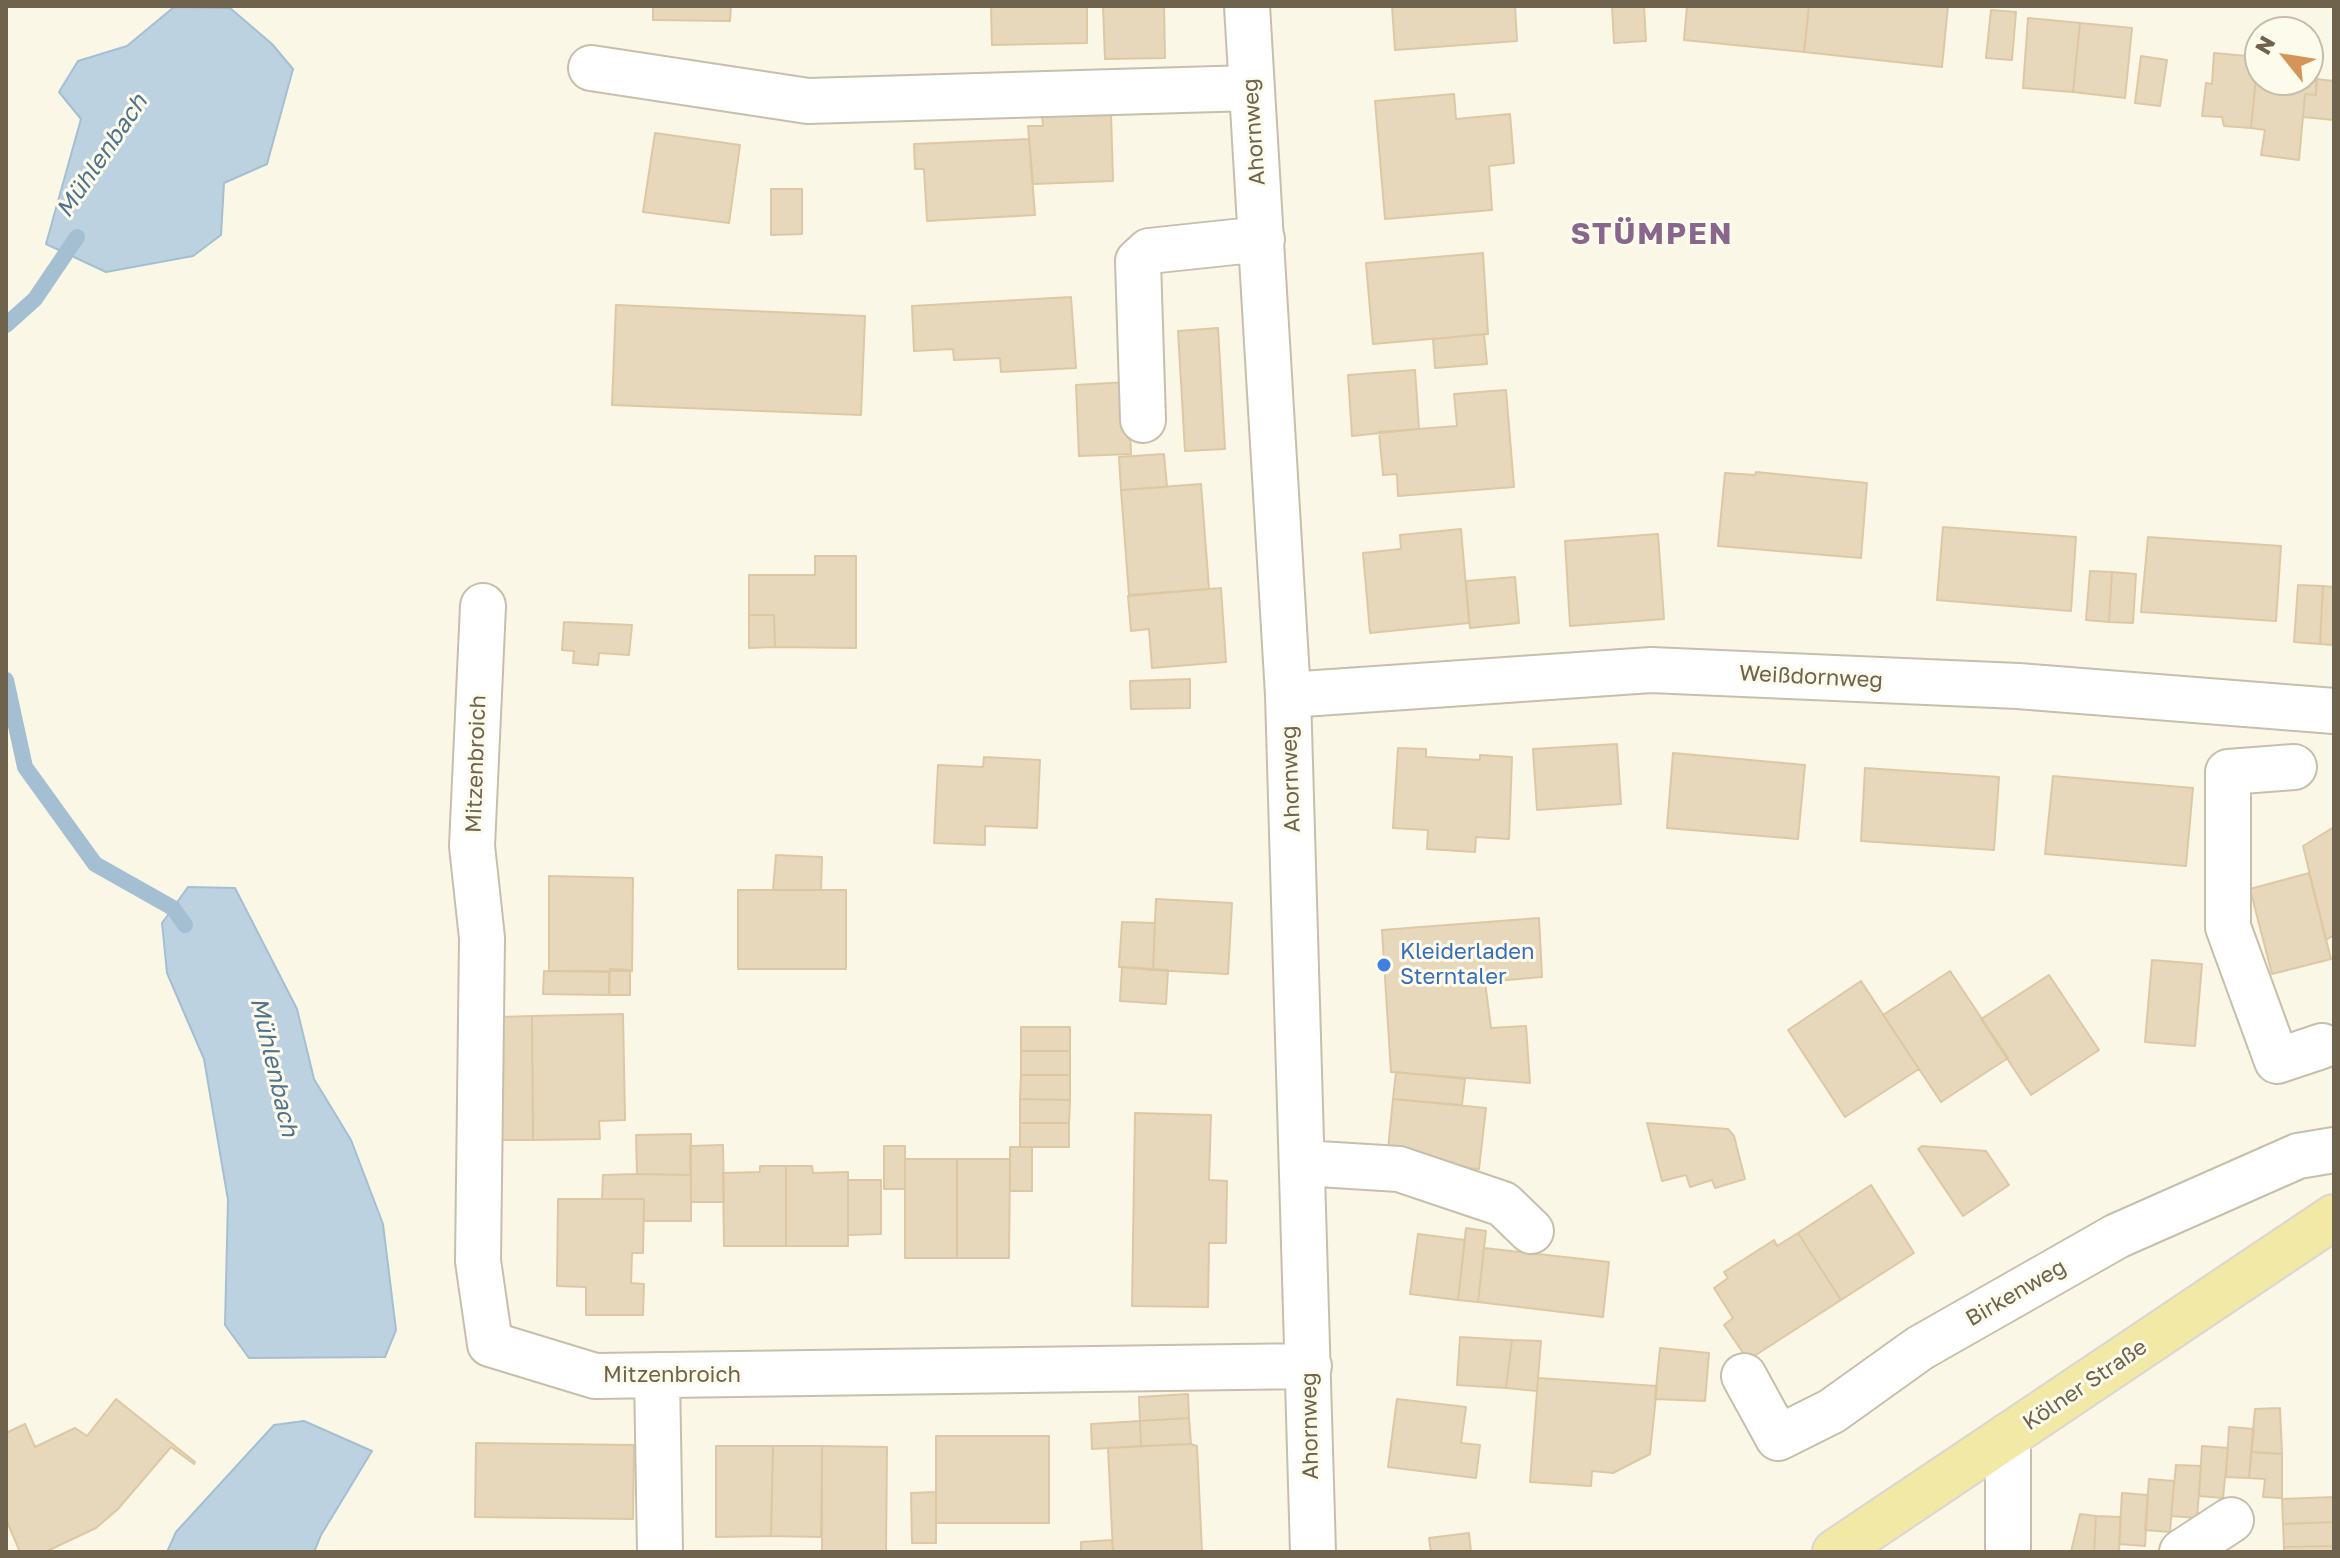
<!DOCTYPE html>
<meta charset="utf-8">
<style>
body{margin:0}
#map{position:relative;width:2340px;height:1558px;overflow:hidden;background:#faf7e6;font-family:"Golos Text",sans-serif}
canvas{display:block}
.frame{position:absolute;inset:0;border:8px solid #70634e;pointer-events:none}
.north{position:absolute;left:2244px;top:16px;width:80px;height:80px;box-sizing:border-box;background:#fdfbec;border:2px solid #c5bead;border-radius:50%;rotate:300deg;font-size:22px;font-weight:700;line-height:32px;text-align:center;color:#70634e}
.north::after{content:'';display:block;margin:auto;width:28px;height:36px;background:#d69558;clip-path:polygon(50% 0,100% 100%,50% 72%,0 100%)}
</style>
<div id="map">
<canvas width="2340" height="1558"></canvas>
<div class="frame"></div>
<div class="north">N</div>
</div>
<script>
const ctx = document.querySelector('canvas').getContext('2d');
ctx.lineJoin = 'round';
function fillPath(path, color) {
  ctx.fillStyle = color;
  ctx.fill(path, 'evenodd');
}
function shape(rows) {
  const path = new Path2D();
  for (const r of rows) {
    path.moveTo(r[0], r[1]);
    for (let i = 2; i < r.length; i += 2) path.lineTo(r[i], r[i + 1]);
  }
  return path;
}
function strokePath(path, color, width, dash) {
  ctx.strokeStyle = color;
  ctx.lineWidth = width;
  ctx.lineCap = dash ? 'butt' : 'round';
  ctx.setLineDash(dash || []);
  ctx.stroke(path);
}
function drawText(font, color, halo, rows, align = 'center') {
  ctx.font = font + ' "Golos Text",sans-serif';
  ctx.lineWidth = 6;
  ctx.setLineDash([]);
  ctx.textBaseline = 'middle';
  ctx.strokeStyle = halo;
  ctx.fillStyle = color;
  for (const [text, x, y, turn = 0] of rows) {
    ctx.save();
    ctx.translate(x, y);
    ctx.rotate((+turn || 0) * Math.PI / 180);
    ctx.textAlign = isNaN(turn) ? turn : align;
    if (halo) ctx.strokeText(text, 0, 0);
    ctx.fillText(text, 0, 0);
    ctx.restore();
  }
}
const water = shape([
 [174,7,230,8,272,44,293,69,267,164,224,183,221,235,193,256,106,272,46,244,81,119,59,92,78,61,127,46,174,7],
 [188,887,235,888,297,1009,314,1079,351,1140,383,1224,396,1330,385,1357,249,1358,225,1325,228,1200,204,1059,167,973,162,923,188,887],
 [304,1421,372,1451,321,1535,314,1552,167,1552,176,1532,274,1425,304,1421]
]);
const stream = shape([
 [6,325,35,299,77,237],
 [6,680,25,767,95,864,173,908,185,925]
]);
const building = shape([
 [653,6,731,6,730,21,653,20,653,6],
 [991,6,1087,6,1087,43,992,45,991,6],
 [1103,6,1164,6,1165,58,1105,59,1103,6],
 [1392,6,1515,6,1517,41,1395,50,1392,6],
 [1612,6,1644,6,1646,41,1614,43,1612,6],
 [1687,6,1809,6,1804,52,1684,40,1687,6],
 [1809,6,1948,6,1942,67,1804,52,1809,6],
 [1991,10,2016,12,2012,60,1986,58,1991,10],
 [2028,18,2080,23,2073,92,2023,88,2028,18],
 [2080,23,2132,28,2125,98,2073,92,2080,23],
 [2214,53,2258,57,2251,128,2224,126,2222,117,2202,116,2206,83,2212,84,2214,53],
 [2141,56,2167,60,2160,106,2135,103,2141,56],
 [2258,57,2260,80,2308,80,2308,74,2317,75,2316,95,2305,94,2299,160,2261,155,2265,130,2251,128,2258,57],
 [2316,79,2334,81,2334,120,2303,117,2305,94,2316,95,2316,79],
 [1454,94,1456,119,1510,114,1514,163,1489,166,1492,210,1385,219,1375,101,1454,94],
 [1111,114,1113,181,1033,184,1028,126,1043,126,1042,116,1111,114],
 [655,133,740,145,729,223,643,212,655,133],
 [1029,139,1035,215,927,221,924,169,915,169,914,144,1029,139],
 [771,189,802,189,802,234,771,235,771,189],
 [1483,253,1488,334,1373,344,1366,263,1483,253],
 [1071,297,1076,368,1001,372,1000,358,954,360,953,349,914,351,912,306,1071,297],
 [616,305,865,316,861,415,612,405,616,305],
 [1218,328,1225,449,1185,451,1178,331,1218,328],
 [1484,334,1487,364,1435,368,1433,339,1484,334],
 [1415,370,1419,429,1352,436,1348,375,1415,370],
 [1128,382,1131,454,1079,456,1076,385,1128,382],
 [1506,390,1514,487,1398,496,1397,474,1383,475,1379,432,1457,426,1454,394,1506,390],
 [1164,454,1167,487,1121,490,1119,457,1164,454],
 [1756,472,1867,483,1861,558,1718,546,1725,473,1755,475,1756,472],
 [1201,484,1209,589,1129,595,1121,490,1201,484],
 [1943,527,2076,537,2071,611,1937,600,1943,527],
 [1461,529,1469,623,1370,633,1363,553,1401,549,1400,535,1461,529],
 [1658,534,1664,619,1570,626,1565,541,1658,534],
 [2148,537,2281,546,2276,621,2141,612,2148,537],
 [815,556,856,556,856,648,775,647,774,615,749,615,749,575,815,575,815,556],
 [2090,571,2112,572,2109,622,2086,620,2090,571],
 [2112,572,2136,574,2133,623,2109,622,2112,572],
 [1515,577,1519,623,1470,628,1466,581,1515,577],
 [2298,585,2323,586,2320,644,2294,642,2298,585],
 [2323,586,2334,587,2334,645,2320,644,2323,586],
 [1221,588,1226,662,1152,668,1149,629,1131,631,1128,596,1221,588],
 [749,615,774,615,775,647,749,648,749,615],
 [564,622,632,625,629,655,599,653,598,665,573,663,574,651,562,650,564,622],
 [1190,679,1190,708,1131,709,1130,681,1190,679],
 [1617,744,1621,804,1537,810,1533,749,1617,744],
 [1398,748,1426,749,1426,757,1480,760,1480,755,1512,757,1509,839,1476,837,1475,852,1427,849,1428,830,1393,828,1398,748],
 [1673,753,1805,765,1798,839,1667,828,1673,753],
 [984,757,1040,760,1037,828,985,826,985,845,934,843,938,765,983,767,984,757],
 [1865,768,1999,777,1994,850,1861,841,1865,768],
 [2053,776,2193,788,2186,866,2045,854,2053,776],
 [2334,827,2334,935,2326,940,2303,846,2334,827],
 [776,855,822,857,821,890,773,890,776,855],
 [2309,873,2331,959,2272,974,2250,889,2309,873],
 [549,876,633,878,632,971,549,971,549,876],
 [738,890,846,890,846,969,738,969,738,890],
 [1156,899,1232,903,1228,974,1153,970,1156,899],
 [1539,918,1542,977,1485,982,1491,1028,1526,1026,1530,1083,1391,1072,1382,930,1539,918],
 [1122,922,1155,923,1153,970,1119,967,1122,922],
 [2152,960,2202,964,2195,1046,2145,1042,2152,960],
 [1122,967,1168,970,1166,1004,1120,1001,1122,967],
 [610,969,630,970,630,995,609,995,610,969],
 [544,971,609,972,609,995,543,994,544,971],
 [1950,971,2008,1058,1941,1102,1883,1015,1950,971],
 [2049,975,2099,1050,2031,1095,1981,1019,2049,975],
 [1861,981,1919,1069,1845,1117,1788,1030,1861,981],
 [623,1014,625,1120,599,1121,600,1139,533,1140,532,1016,623,1014],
 [532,1016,533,1140,501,1140,501,1017,532,1016],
 [1021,1027,1070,1027,1070,1051,1021,1051,1021,1027],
 [1021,1051,1070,1051,1070,1075,1021,1075,1021,1051],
 [1396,1072,1465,1079,1462,1105,1393,1099,1396,1072],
 [1021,1075,1070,1075,1070,1100,1020,1099,1021,1075],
 [1020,1099,1070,1100,1069,1123,1020,1123,1020,1099],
 [1393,1099,1486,1108,1479,1169,1387,1160,1393,1099],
 [1135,1113,1211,1115,1209,1180,1227,1181,1226,1243,1209,1243,1208,1307,1132,1306,1135,1113],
 [1020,1123,1069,1123,1069,1147,1020,1147,1020,1123],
 [1647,1123,1728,1129,1734,1136,1745,1179,1715,1188,1712,1180,1690,1187,1686,1175,1662,1181,1647,1123],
 [691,1134,691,1175,637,1174,636,1135,691,1134],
 [723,1145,724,1202,691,1202,690,1146,723,1145],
 [884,1146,905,1146,905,1189,884,1189,884,1146],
 [1922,1146,1986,1151,2009,1185,1963,1216,1918,1149,1922,1146],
 [1010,1147,1032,1147,1032,1191,1010,1191,1010,1147],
 [905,1159,957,1159,957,1258,905,1258,905,1159],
 [957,1159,1010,1159,1009,1258,957,1258,957,1159],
 [760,1166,786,1166,786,1246,724,1246,723,1173,760,1172,760,1166],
 [786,1166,812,1166,813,1173,848,1172,848,1246,786,1246,786,1166],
 [637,1174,691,1175,691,1221,644,1221,644,1199,602,1199,603,1175,637,1174],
 [848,1180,881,1180,881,1234,848,1235,848,1180],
 [1871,1185,1914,1253,1841,1300,1798,1233,1871,1185],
 [558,1199,644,1199,643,1253,632,1253,631,1283,644,1284,643,1315,586,1315,586,1287,557,1286,558,1199],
 [1466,1228,1486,1231,1478,1302,1458,1300,1466,1228],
 [1798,1233,1841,1300,1748,1360,1724,1325,1733,1318,1714,1288,1728,1278,1724,1272,1774,1240,1777,1246,1798,1233],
 [1418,1234,1465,1240,1458,1300,1410,1294,1418,1234],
 [1484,1248,1609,1262,1603,1317,1478,1302,1484,1248],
 [1460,1337,1512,1340,1506,1388,1457,1385,1460,1337],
 [1512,1340,1541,1341,1537,1391,1506,1388,1512,1340],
 [1660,1348,1709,1353,1705,1401,1655,1399,1660,1348],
 [1538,1378,1657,1386,1650,1454,1613,1473,1592,1471,1591,1486,1530,1482,1538,1378],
 [1188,1394,1189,1418,1140,1421,1139,1397,1188,1394],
 [116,1399,195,1462,194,1464,171,1447,118,1509,96,1528,45,1552,20,1552,6,1519,6,1433,25,1424,35,1447,75,1428,87,1436,116,1399],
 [1397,1399,1466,1407,1461,1443,1480,1445,1476,1478,1388,1467,1397,1399],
 [2280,1408,2282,1454,2251,1452,2255,1409,2280,1408],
 [1189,1418,1191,1444,1141,1446,1140,1421,1189,1418],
 [1140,1421,1141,1446,1092,1449,1091,1424,1140,1421],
 [2229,1427,2254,1429,2249,1478,2226,1477,2229,1427],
 [936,1436,1049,1436,1049,1523,936,1523,936,1436],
 [476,1443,634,1445,633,1519,475,1517,476,1443],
 [1191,1444,1197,1446,1202,1552,1113,1552,1108,1448,1191,1444],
 [716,1446,773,1446,771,1536,716,1537,716,1446],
 [773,1446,822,1446,821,1537,771,1536,773,1446],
 [822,1446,887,1447,886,1552,822,1552,822,1446],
 [2202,1446,2228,1448,2223,1498,2199,1496,2202,1446],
 [2251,1452,2282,1454,2282,1498,2263,1497,2265,1479,2249,1478,2251,1452],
 [2176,1465,2201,1466,2197,1518,2171,1516,2176,1465],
 [2149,1479,2174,1481,2170,1532,2145,1530,2149,1479],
 [936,1492,936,1543,912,1543,911,1493,936,1492],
 [2122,1493,2148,1495,2145,1546,2119,1544,2122,1493],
 [2334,1497,2334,1522,2283,1524,2282,1499,2334,1497],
 [2080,1514,2096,1516,2094,1552,2071,1552,2080,1514],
 [2096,1516,2121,1517,2119,1552,2094,1552,2096,1516],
 [2334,1522,2334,1546,2284,1547,2283,1524,2334,1522],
 [1469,1533,1471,1552,1431,1552,1429,1538,1469,1533],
 [1112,1540,1113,1552,1081,1552,1081,1542,1112,1540],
 [2334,1546,2334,1552,2284,1552,2284,1547,2334,1546]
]);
const minor = shape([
 [1247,6,1288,695,1313,1552],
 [591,68,808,101,1251,88],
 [1143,420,1138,261,1149,251,1262,239],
 [483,606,472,846,482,938,478,1261,490,1344,595,1376,1309,1366],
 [1288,695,1651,670,2018,686,2334,711],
 [2294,767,2228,772,2228,927,2277,1061,2322,1046],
 [1303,1163,1399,1169,1503,1204,1531,1231],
 [657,1375,660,1552],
 [1744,1376,1778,1438,1832,1411,1920,1348,2117,1236,2298,1156,2334,1150],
 [2008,1436,2008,1552],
 [2182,1552,2231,1520]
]);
const major = shape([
 [1835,1552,2334,1217]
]);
const markers = [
 [1384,965,8,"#3f7fe0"]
];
const streetNames = [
 ["Ahornweg",1254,132,-94],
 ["Weißdornweg",1811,677,3],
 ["Mitzenbroich",476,764,-88],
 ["Ahornweg",1291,779,-92],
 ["Birkenweg",2016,1293,-30],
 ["Mitzenbroich",672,1375],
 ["Kölner Straße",2085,1385,-34],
 ["Ahornweg",1310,1426,-91]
];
const shopNames = [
 ["Kleiderladen",1400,952],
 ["Sterntaler",1400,977]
];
const waterNames = [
 ["Mühlenbach",102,156,-56],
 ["Mühlenbach",274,1067,77]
];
const districtNames = [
 ["STÜMPEN",1652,234]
];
fillPath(water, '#bdd2e1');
strokePath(water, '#a4bfd2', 2);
strokePath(stream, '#a4bfd2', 16);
fillPath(building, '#e7d8bc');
strokePath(building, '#ddc8a3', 2);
strokePath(minor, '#c7bfab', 48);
strokePath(major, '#dad6d1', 48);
strokePath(minor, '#fff', 44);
strokePath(major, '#f1e9a5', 44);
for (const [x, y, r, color] of markers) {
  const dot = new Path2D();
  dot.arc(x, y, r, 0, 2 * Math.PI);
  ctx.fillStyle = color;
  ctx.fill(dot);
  strokePath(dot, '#fdfbec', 3);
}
drawText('22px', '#70634e', '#fdfbec', streetNames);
drawText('22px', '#366cbe', '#fdfbec', shopNames, 'left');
drawText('italic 24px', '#51748e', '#fdfbec', waterNames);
ctx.letterSpacing = '2px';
drawText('bold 30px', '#89668c', '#fdfbec', districtNames);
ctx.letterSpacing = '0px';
</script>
